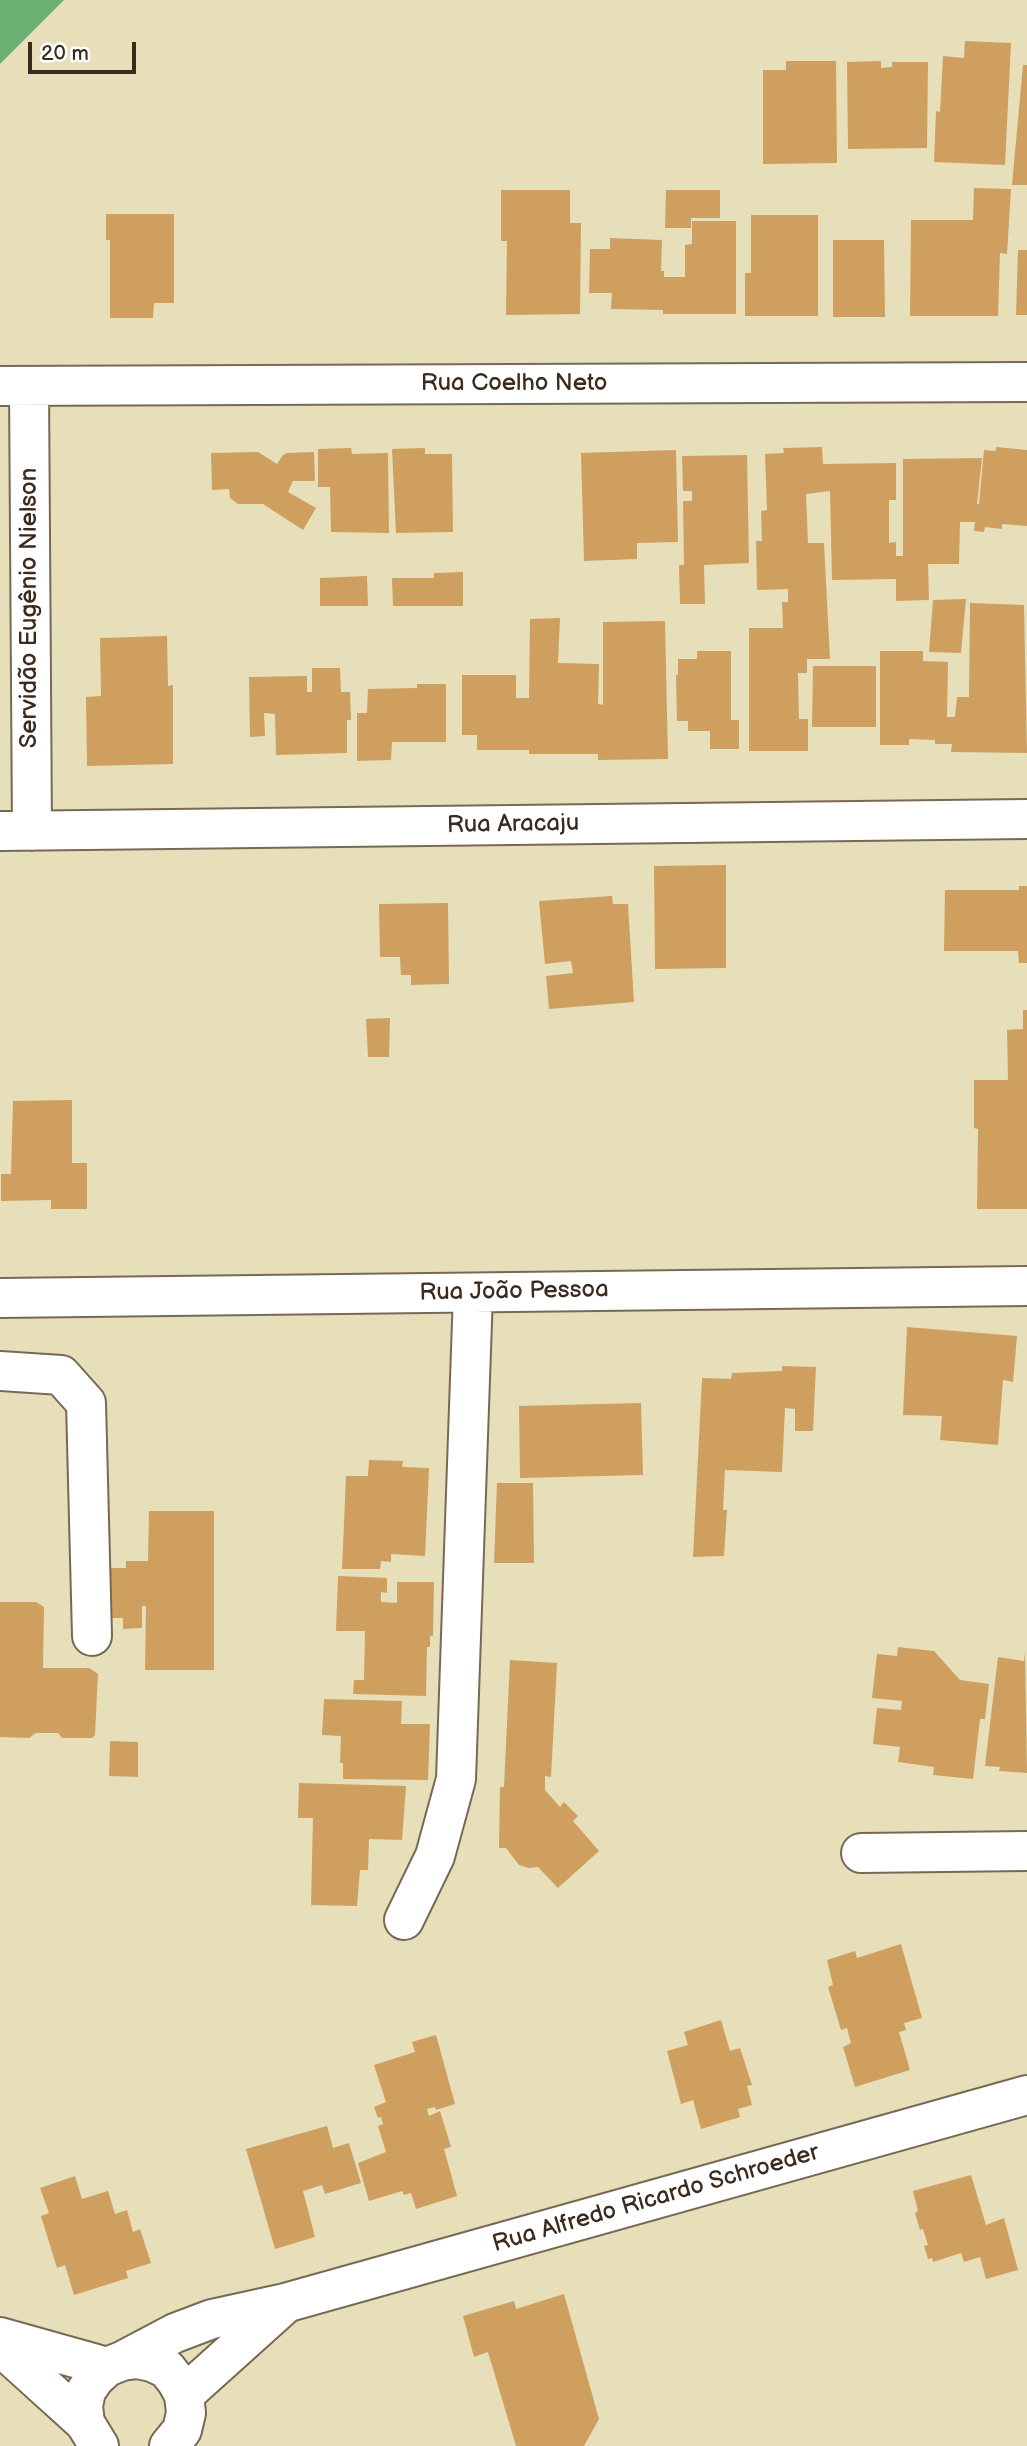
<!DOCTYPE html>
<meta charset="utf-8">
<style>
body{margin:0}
#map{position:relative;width:1027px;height:2446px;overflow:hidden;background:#e7dfba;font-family:"Balsamiq Sans",sans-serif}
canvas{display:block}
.scale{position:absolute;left:28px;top:42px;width:108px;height:32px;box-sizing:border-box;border:4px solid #3b2a1e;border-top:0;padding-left:9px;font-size:21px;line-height:24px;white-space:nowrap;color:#3b2a1e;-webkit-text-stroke:5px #fff;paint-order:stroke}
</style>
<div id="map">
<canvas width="1027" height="2446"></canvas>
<div class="scale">20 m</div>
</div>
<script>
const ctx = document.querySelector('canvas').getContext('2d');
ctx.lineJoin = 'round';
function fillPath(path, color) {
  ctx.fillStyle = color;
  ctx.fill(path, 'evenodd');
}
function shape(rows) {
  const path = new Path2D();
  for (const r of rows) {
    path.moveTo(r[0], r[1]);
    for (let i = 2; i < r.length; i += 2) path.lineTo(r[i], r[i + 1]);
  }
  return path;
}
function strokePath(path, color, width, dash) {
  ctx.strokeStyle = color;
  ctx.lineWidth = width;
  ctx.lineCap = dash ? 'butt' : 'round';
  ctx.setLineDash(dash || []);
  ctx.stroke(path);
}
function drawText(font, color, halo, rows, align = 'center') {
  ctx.font = font + ' "Balsamiq Sans",sans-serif';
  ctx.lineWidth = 7;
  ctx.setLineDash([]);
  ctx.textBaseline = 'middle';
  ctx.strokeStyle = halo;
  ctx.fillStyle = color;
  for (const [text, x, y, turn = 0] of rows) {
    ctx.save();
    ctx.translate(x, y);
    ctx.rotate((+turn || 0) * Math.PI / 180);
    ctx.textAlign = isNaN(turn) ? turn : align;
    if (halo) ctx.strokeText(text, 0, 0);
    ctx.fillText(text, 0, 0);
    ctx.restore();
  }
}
const forest = shape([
 [0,0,64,0,0,64]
]);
const building = shape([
 [965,41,1011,43,1005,165,934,162,936,111,940,112,943,56,964,58],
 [786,61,836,61,837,163,763,164,763,70,786,70],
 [881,61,881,68,892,67,892,62,928,62,927,148,848,149,847,62],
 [1023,65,1027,65,1027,185,1012,185],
 [974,188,1011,189,1007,254,1000,253,998,316,910,316,911,220,973,220],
 [501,190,570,190,570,223,581,223,580,314,506,315,507,241,501,241],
 [666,190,720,190,720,218,691,218,691,228,665,228],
 [106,214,174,214,174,303,154,303,153,318,110,318,110,240,106,240],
 [751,215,818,215,818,316,745,316,745,273,751,273],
 [692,221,736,221,736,314,663,314,663,310,611,309,612,293,589,293,590,249,610,249,610,238,662,240,661,271,664,271,664,277,685,277,685,245,692,244],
 [833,240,884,240,885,317,833,317],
 [1018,250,1027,250,1027,315,1016,315],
 [822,447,823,464,896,463,896,500,889,500,889,543,896,542,896,556,903,556,903,459,982,458,977,504,979,504,984,450,996,451,996,447,1027,450,1027,526,1002,524,1002,529,985,527,984,532,974,531,975,522,960,522,959,564,928,564,929,600,896,601,896,579,832,580,830,491,806,494,808,543,824,543,830,659,807,659,807,673,798,673,799,719,808,719,808,751,749,751,749,628,783,628,782,602,788,602,788,589,757,590,756,541,762,541,761,511,767,510,765,454,784,453,783,448],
 [351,448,352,454,388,453,389,533,331,532,330,487,318,487,318,449],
 [425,448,425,454,452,454,453,532,396,533,392,449],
 [676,450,678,542,637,543,637,559,584,561,581,453],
 [258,452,277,464,283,455,287,453,314,452,315,481,293,481,288,492,316,508,303,530,263,504,238,504,230,498,229,489,212,490,211,453],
 [747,455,749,563,704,565,705,604,680,604,679,565,684,565,683,501,692,501,692,491,683,491,682,456],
 [463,572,463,606,393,606,392,578,434,578,434,573],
 [367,576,368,606,320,606,320,578],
 [966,599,961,653,929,652,933,600],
 [970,603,1024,605,1027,753,951,752,952,744,935,744,935,740,909,739,909,745,880,745,880,651,923,651,923,661,948,662,947,717,955,717,957,697,969,697],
 [560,618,558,663,599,664,598,704,603,705,603,622,665,621,668,759,598,760,598,754,529,754,529,750,477,750,477,735,462,735,462,675,516,675,516,698,529,698,530,619],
 [167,636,168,686,173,685,173,764,87,766,86,697,101,696,100,638],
 [697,651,731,651,731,720,739,720,739,749,710,749,710,731,688,731,688,721,677,721,676,675,678,675,678,659,697,659],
 [813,666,876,666,876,727,812,727],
 [312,668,340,668,341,692,350,692,351,720,347,720,347,753,276,755,275,714,264,713,265,736,250,737,249,677,307,676,307,692,312,692],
 [417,684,446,684,446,742,392,742,391,760,357,761,357,713,367,713,368,689,417,688],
 [726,865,726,968,655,969,654,866],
 [1019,886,1027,886,1027,963,1019,963,1018,951,944,951,945,890,1019,890],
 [612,896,613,904,628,904,634,1002,549,1009,546,976,573,973,571,961,545,964,539,901],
 [448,903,449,984,411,985,411,975,401,975,400,957,380,957,379,904],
 [1023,1010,1027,1010,1027,1209,977,1209,978,1129,974,1128,974,1080,1008,1080,1007,1030,1023,1029],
 [390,1018,389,1057,368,1057,366,1019],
 [72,1100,72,1163,87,1163,87,1209,51,1209,51,1200,1,1201,1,1174,11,1174,13,1101],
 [907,1327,1017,1336,1013,1382,1003,1380,998,1445,940,1440,942,1416,903,1415],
 [782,1366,816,1367,813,1431,795,1431,795,1409,785,1408,782,1472,725,1470,723,1510,727,1510,724,1556,693,1557,702,1378,731,1379,732,1373,782,1371],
 [641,1403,643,1475,520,1478,519,1406],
 [369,1460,403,1461,402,1467,429,1468,425,1556,391,1554,391,1562,381,1561,380,1569,342,1569,346,1476,368,1476],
 [497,1483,533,1483,534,1563,494,1563],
 [149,1511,214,1511,214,1670,145,1670,146,1606,142,1606,142,1628,123,1629,123,1618,106,1618,106,1568,126,1568,126,1561,148,1561],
 [338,1576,387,1578,387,1593,381,1592,381,1602,397,1603,397,1582,434,1582,433,1636,430,1636,430,1647,427,1647,426,1696,353,1694,354,1680,364,1680,365,1631,336,1631],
 [0,1602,36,1602,44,1607,43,1668,89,1668,98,1674,95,1735,92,1738,62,1738,58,1733,36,1733,29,1738,0,1737],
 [898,1647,934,1651,960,1680,989,1684,985,1719,980,1719,973,1779,933,1775,934,1767,898,1762,900,1747,873,1744,877,1708,901,1710,902,1701,872,1698,877,1654,897,1656],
 [1025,1652,1027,1773,999,1771,1000,1767,985,1766,998,1657,1024,1661],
 [510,1660,557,1663,551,1777,545,1776,545,1790,560,1807,564,1802,578,1816,573,1821,599,1851,558,1888,538,1867,529,1868,519,1865,506,1848,499,1848,500,1787,504,1787],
 [324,1699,402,1701,401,1724,430,1724,428,1780,343,1779,343,1763,340,1763,341,1736,322,1735],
 [110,1741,138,1742,138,1777,109,1776],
 [299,1783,406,1786,402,1840,369,1839,368,1870,360,1870,357,1906,311,1905,313,1818,298,1818],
 [901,1944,922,2018,904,2023,906,2030,899,2032,910,2070,855,2087,843,2047,851,2043,847,2028,841,2030,828,1987,833,1985,827,1960,855,1951,857,1958],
 [721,2020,730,2051,740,2048,752,2085,747,2086,752,2105,738,2109,740,2117,701,2129,693,2100,681,2104,667,2051,688,2045,684,2032],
 [436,2035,455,2104,436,2110,435,2107,427,2109,429,2116,440,2111,451,2147,444,2149,457,2196,416,2209,411,2193,404,2195,402,2191,369,2201,358,2163,386,2152,378,2126,383,2124,381,2117,378,2118,374,2107,386,2102,374,2065,415,2052,412,2042],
 [327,2126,333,2148,349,2143,361,2183,325,2194,322,2185,303,2191,315,2237,275,2249,246,2149],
 [971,2175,986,2225,1004,2218,1018,2270,986,2279,980,2257,964,2262,961,2253,933,2262,932,2258,928,2259,924,2246,928,2245,923,2229,920,2230,915,2213,918,2211,913,2191],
 [75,2176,82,2199,108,2191,115,2214,127,2210,133,2232,140,2229,151,2263,126,2271,128,2278,74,2295,65,2265,57,2268,41,2216,49,2213,40,2188],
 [564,2294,599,2419,584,2446,516,2446,488,2352,474,2357,463,2316,514,2301,516,2309]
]);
const minor = shape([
 [0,386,1027,382],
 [29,386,32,831],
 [0,831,1027,819],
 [0,1298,1027,1286],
 [0,1371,61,1375,86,1403,92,1636],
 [861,1853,1027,1851],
 [404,1920,435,1856,456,1779,473,1293],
 [0,2337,107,2367],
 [0,2346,85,2423],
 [122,2361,175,2333,212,2319,285,2303,1027,2095],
 [184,2395,284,2305],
 [99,2446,85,2423,83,2406,86,2391,95,2378,107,2367,122,2361,137,2359,152,2362,167,2369,177,2382,184,2395,186,2413,182,2430,169,2446]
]);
const streetNames = [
 ["Rua Coelho Neto",514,384],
 ["Servidão Eugênio Nielson",30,608,-90],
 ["Rua Aracaju",513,825,-1],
 ["Rua João Pessoa",514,1292,-1],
 ["Rua Alfredo Ricardo Schroeder",656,2199,-16]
];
fillPath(forest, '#6cb074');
fillPath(building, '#cf9f5f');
strokePath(minor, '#776955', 42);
strokePath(minor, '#fff', 38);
drawText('24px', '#3b2a1e', '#fff', streetNames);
</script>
